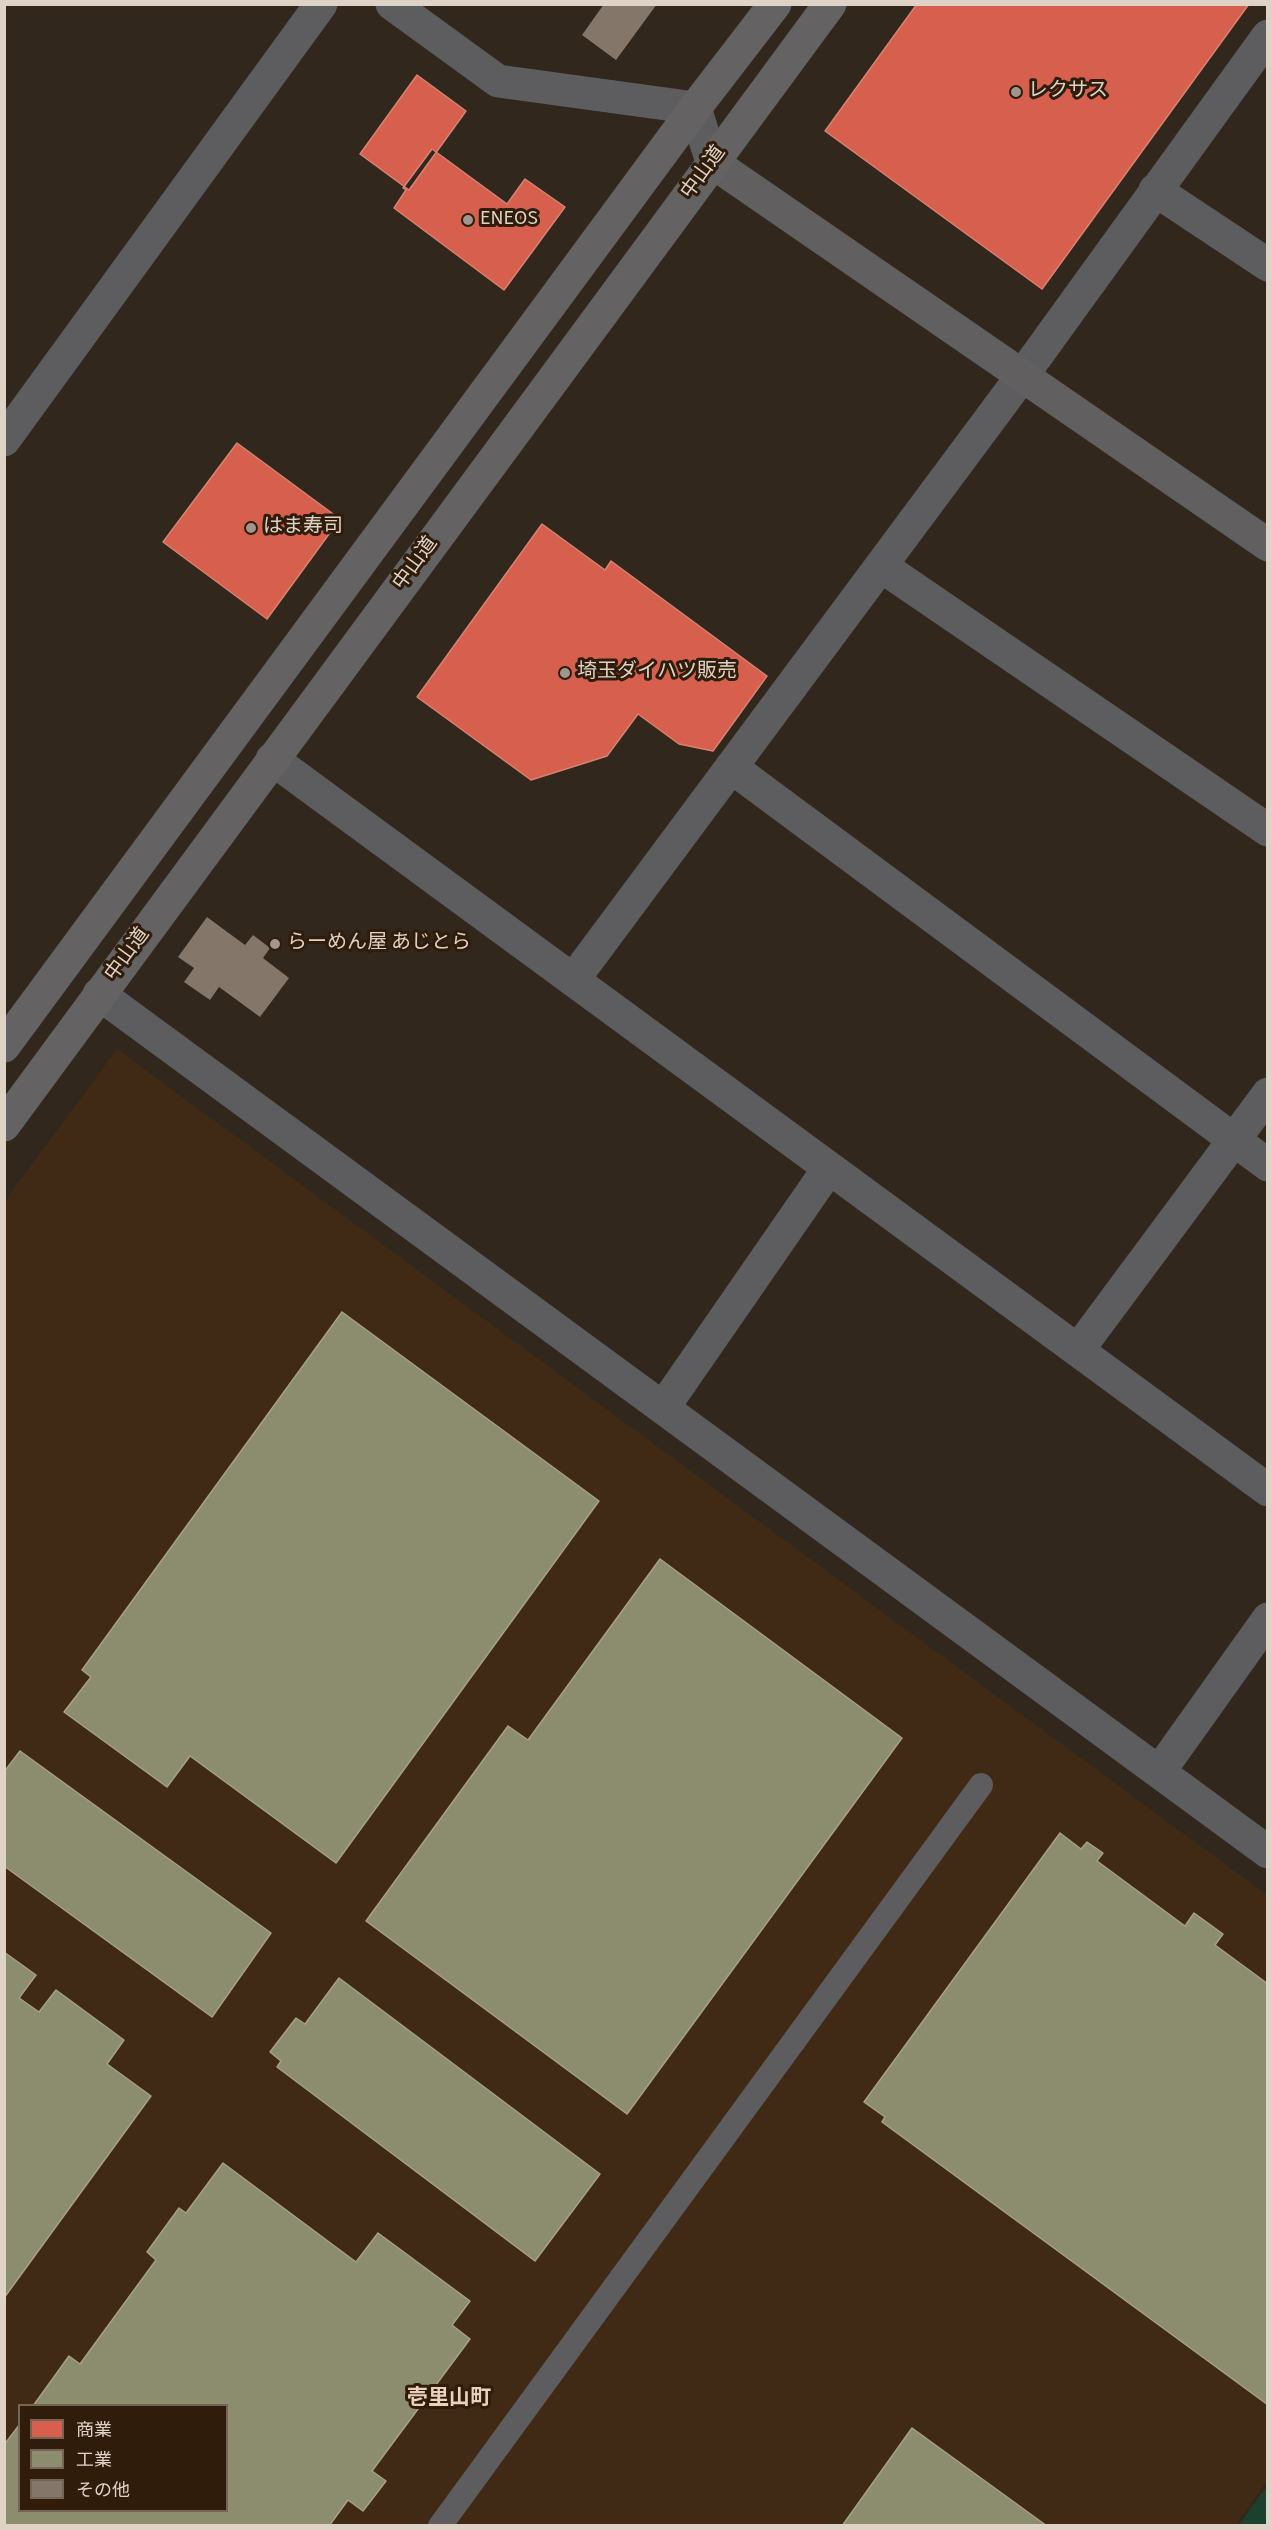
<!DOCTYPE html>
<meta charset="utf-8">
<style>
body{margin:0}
#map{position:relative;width:1272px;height:2530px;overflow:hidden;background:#31271d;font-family:"Source Sans 3","Noto Sans JP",sans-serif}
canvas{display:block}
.frame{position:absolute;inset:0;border:6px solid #dfd2c7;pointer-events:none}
.legend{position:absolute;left:18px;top:2404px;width:210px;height:108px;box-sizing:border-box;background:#2f1c0b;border:2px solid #756556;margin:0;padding:8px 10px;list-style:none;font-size:18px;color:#dfd2c7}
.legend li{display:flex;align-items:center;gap:12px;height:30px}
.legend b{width:30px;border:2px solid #756556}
</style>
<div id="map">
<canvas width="1272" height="2530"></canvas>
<div class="frame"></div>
<ul class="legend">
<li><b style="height:16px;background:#d6604d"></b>商業</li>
<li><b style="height:16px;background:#8c8c6e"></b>工業</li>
<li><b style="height:16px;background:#847668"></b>その他</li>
</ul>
</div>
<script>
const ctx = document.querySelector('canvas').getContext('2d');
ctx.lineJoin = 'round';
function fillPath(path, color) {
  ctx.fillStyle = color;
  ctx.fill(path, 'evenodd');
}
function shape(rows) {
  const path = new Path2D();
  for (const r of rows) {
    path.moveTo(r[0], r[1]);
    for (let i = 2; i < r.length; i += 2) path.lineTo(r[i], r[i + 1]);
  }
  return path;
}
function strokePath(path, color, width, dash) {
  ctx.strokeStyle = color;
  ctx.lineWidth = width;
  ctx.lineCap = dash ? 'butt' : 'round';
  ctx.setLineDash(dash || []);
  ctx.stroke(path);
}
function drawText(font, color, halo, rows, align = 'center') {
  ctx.font = font + ' "Source Sans 3","Noto Sans JP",sans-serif';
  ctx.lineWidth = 6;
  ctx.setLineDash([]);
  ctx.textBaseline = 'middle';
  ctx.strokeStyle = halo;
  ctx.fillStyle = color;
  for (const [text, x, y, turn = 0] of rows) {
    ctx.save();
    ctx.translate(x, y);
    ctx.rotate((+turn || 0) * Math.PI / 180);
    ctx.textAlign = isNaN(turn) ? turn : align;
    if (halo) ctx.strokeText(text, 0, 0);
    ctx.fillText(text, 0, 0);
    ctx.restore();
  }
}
const built = shape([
 [117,1049,1267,1895,1267,2481,1235,2526,5,2526,5,1201],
 [20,2406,226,2406,226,2510,20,2510]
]);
const green = shape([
 [1267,2486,1267,2525,1239,2525]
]);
const shops = shape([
 [917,4,1249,4,1042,289,825,131,917,4],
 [417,75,466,111,409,190,360,154,417,75],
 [432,149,507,204,525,179,565,207,504,290,394,208,406,190,403,188,432,149],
 [237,443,340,519,267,619,163,542,237,443],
 [542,524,605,570,611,561,767,676,713,751,679,744,638,714,607,756,531,780,417,697,542,524]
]);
const industry = shape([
 [342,1312,599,1501,336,1863,190,1756,167,1787,64,1712,91,1677,82,1670,342,1312],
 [660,1559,902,1738,627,2114,366,1921,508,1726,528,1740,660,1559],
 [20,1751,271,1933,212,2017,4,1866,4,1772,20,1751],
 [1060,1833,1081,1849,1087,1842,1103,1853,1097,1861,1185,1926,1194,1913,1223,1934,1215,1945,1268,1984,1268,2405,882,2122,885,2117,864,2102,1060,1833],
 [4,1952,36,1975,19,1998,39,2012,56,1990,124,2040,107,2064,151,2096,4,2298,4,1952],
 [339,1978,600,2174,535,2261,277,2067,281,2061,270,2052,296,2018,305,2024,339,1978],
 [223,2163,356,2262,378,2233,470,2301,452,2325,470,2339,372,2471,386,2481,363,2511,348,2500,329,2526,4,2526,4,2445,20,2424,20,2510,226,2510,226,2406,33,2406,69,2356,80,2364,156,2260,147,2252,179,2208,186,2213,223,2163],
 [912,2428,1047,2526,842,2526,912,2428]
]);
const building = shape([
 [604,4,657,4,616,60,582,35],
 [207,917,245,945,253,935,270,948,263,958,289,978,260,1017,219,987,210,1000,184,982,194,968,178,957]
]);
const lane = shape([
 [440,2526,981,1785]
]);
const street = shape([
 [392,4,498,81,695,108,712,162],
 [1155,190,1268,265],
 [4,440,321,4],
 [881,566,1268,830],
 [272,759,1268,1490],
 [731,767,1268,1165],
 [573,980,1022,376,1268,36],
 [99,994,1268,1852],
 [1078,1350,1268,1094],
 [663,1408,829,1168],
 [1159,1772,1268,1619]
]);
const secondary = shape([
 [712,162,1268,545]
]);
const highway = shape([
 [4,1046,695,108,775,4],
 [4,1125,830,4]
]);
const markers = [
 [1016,92,6,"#a2968c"],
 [468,220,6,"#a2968c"],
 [251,528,6,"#a2968c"],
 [565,673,6,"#a2968c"],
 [275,944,6,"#a2968c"]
];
const poiNames = [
 ["レクサス",1028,92],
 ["ENEOS",480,220],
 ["はま寿司",263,528],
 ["埼玉ダイハツ販売",577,673],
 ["らーめん屋 あじとら",287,944]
];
const streetNames = [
 ["中山道",704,173,-54],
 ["中山道",416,564,-54],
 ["中山道",128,955,-54]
];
const neighbourhoodNames = [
 ["壱里山町",449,2399]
];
fillPath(built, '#402a15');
fillPath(green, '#1b402e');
fillPath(shops, '#d6604d');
strokePath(shops, '#d98272', 1.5);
fillPath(industry, '#8c8c6e');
strokePath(industry, '#a5a189', 1.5);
fillPath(building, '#847668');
strokePath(lane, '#5d5d5f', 24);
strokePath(street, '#5d5d5f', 33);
strokePath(secondary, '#615f60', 33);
strokePath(highway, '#646263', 33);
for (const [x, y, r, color] of markers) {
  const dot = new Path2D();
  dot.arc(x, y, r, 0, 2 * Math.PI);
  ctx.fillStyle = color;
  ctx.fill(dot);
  strokePath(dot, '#2f1c0b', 2);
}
drawText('20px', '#dfd2c7', '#2f1c0b', poiNames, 'left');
drawText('20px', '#dfd2c7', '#2f1c0b', streetNames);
drawText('bold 21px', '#ead1bc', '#2f1c0b', neighbourhoodNames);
</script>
